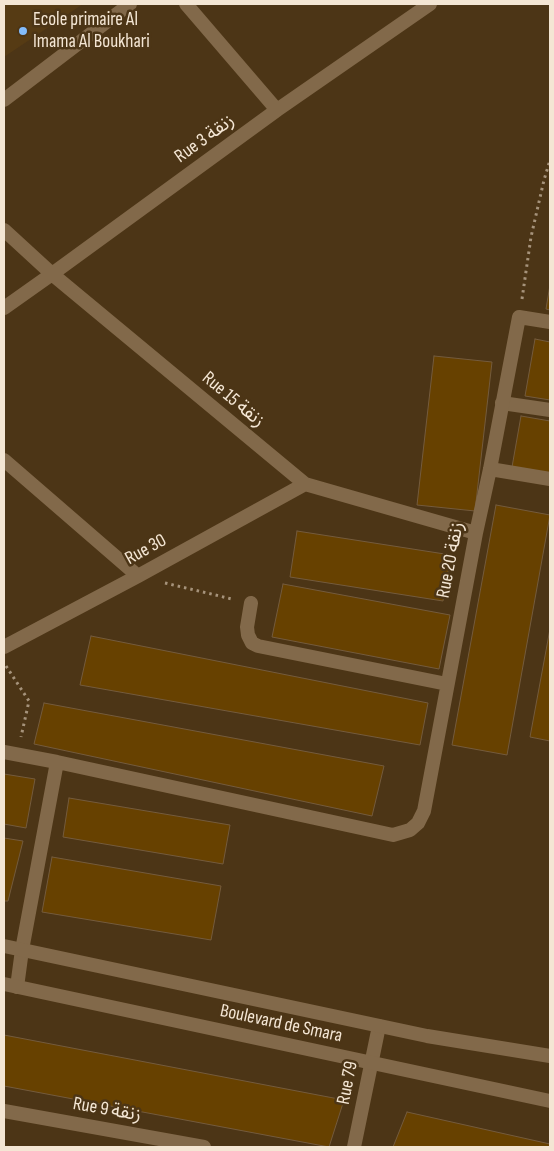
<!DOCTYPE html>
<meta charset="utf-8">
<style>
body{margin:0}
#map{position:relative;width:554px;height:1151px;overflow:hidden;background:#4c3516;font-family:"Sofia Sans Condensed",sans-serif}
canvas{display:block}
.frame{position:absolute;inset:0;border:5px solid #f4e6d4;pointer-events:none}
</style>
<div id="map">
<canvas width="554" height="1151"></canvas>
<div class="frame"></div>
</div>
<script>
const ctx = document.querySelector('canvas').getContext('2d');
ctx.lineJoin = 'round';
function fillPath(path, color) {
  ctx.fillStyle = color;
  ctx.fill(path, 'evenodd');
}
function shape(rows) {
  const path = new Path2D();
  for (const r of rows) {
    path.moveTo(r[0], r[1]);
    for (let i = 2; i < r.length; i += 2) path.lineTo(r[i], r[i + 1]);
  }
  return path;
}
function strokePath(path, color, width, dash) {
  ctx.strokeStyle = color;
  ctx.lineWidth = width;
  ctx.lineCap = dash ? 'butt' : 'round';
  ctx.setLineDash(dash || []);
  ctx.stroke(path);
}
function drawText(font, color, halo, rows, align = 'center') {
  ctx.font = font + ' "Sofia Sans Condensed","Noto Sans Arabic",sans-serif';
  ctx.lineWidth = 5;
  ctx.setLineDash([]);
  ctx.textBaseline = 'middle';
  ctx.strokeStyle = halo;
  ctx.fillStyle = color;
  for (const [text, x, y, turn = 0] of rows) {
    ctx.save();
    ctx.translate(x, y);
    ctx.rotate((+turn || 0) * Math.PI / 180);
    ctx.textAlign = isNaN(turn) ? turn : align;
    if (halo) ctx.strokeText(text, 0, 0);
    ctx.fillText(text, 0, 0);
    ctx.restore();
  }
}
const built = shape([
 [4,4,83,4,4,57]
]);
const building = shape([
 [550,285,550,310,546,309,550,285],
 [535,339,550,342,550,400,525,396,535,339],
 [434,356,492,362,475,511,417,505,434,356],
 [521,416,550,421,550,474,512,467,521,416],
 [496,505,550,515,507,755,452,745,496,505],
 [297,531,451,555,443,601,290,577,297,531],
 [283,584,450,615,439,669,272,637,283,584],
 [550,629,550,741,530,737,550,629],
 [91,636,428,703,420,745,80,685,91,636],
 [44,703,384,766,372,816,34,744,44,703],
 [4,774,35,779,26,828,4,824,4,774],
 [69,798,230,825,223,864,63,837,69,798],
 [4,838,23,841,8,901,4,901,4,838],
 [52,857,221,886,211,940,42,912,52,857],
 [4,1035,344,1100,329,1147,4,1086,4,1035],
 [407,1112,550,1144,550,1147,393,1147,407,1112]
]);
const path = shape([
 [522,299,531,237,544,180,550,160],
 [165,583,232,599],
 [6,666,29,701,21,737]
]);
const service = shape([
 [502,403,550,410]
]);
const minor = shape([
 [186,4,277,110],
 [4,100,130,4],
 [4,230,52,274,305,484,476,533],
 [4,308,52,274,277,110,430,4],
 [4,460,138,576],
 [490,469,550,479],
 [251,603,247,627,248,635,252,643,258,646,447,684],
 [4,647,138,576,305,484],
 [4,752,57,762,393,835,410,830,418,823,424,811,476,533,490,469,519,317,550,322],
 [17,987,22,950,57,762],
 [4,1111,204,1147],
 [354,1147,379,1026]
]);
const tertiary = shape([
 [4,946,427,1036,550,1056],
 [4,984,550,1101]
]);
const markers = [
 [23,31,5,"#83bcfb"]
];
const poiNames = [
 ["Ecole primaire Al",33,20],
 ["Imama Al Boukhari",33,42]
];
const streetNames = [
 ["Rue 3 زنقة",205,139,-36],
 ["Rue 15 زنقة",233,400,40],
 ["Rue 30",146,550,-29],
 ["Rue 20 زنقة",451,560,-79],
 ["Boulevard de Smara",281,1024,12],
 ["Rue 79",348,1083,-79],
 ["Rue 9 زنقة",107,1110,10]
];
fillPath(built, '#563b14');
fillPath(building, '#674100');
strokePath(building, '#745b3d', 1);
strokePath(path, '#a6937b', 3, [2.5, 4]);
strokePath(service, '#82694a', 14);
strokePath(minor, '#82694a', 14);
strokePath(tertiary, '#82694a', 14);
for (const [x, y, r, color] of markers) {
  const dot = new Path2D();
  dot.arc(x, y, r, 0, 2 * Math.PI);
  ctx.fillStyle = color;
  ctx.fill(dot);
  strokePath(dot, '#4c3516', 2);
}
drawText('19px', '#f4e6d4', '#4c3516', poiNames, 'left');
drawText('19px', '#f4e6d4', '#4c3516', streetNames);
</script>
